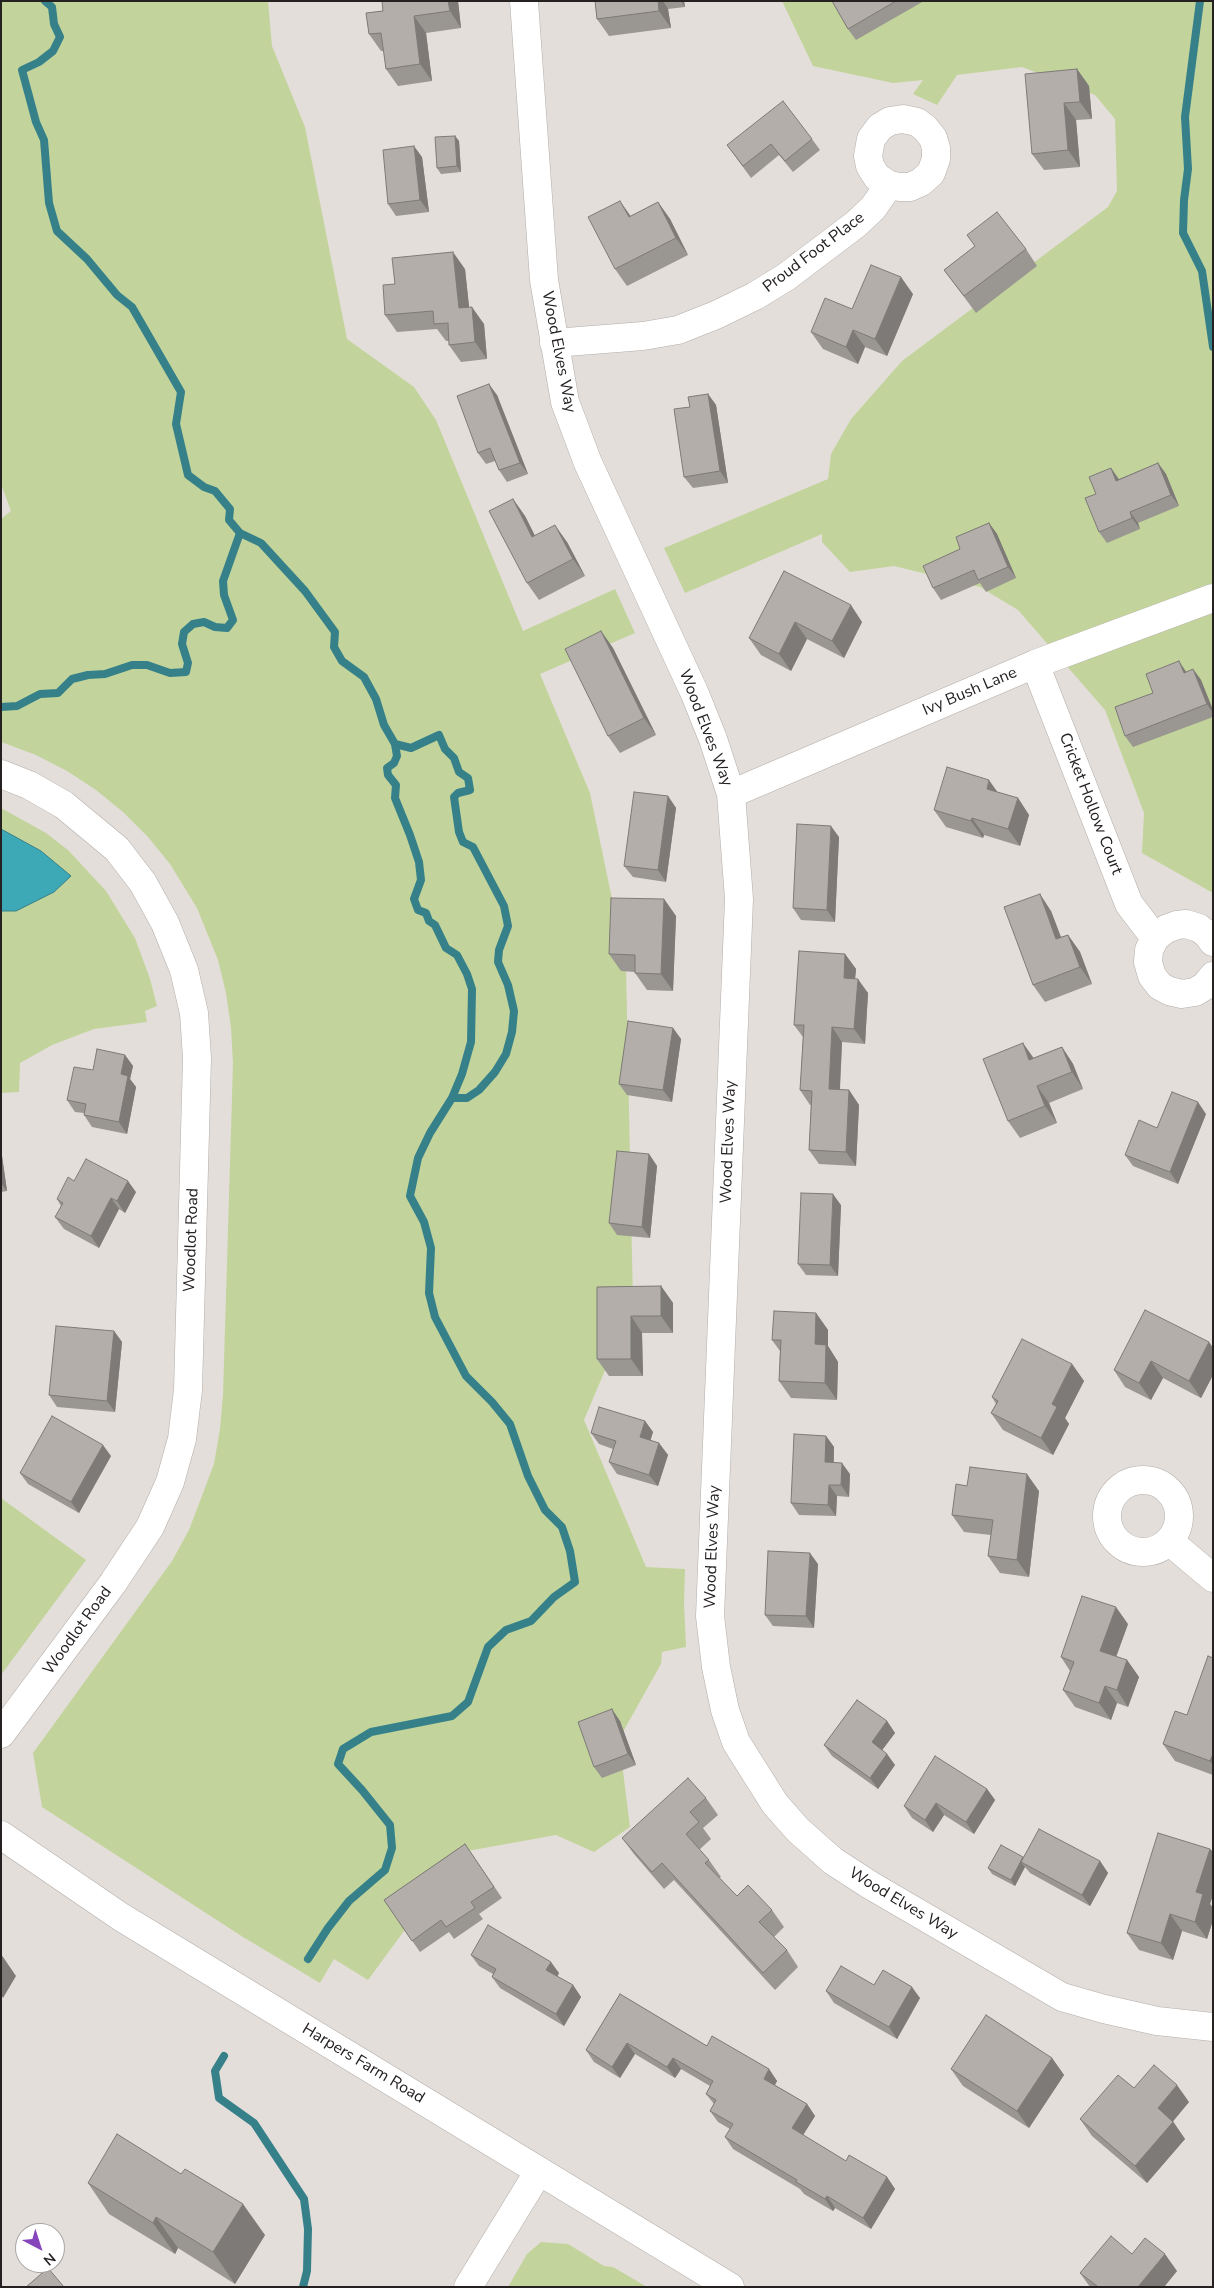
<!DOCTYPE html>
<style>
body{margin:0}
#map{position:relative;width:1214px;height:2288px;overflow:hidden;background:#e4deda;font-family:"Nunito Sans",sans-serif}
canvas{display:block}
.frame{position:absolute;inset:0;border:2px solid #242120;pointer-events:none}
.north{position:absolute;left:15px;top:2223px;width:50px;height:50px;box-sizing:border-box;background:#fff;border:1px solid #a7a6a6;border-radius:50%;rotate:140deg;font-size:14px;font-weight:700;line-height:20px;text-align:center;color:#242120}
.north::after{content:'';display:block;margin:auto;width:18px;height:22px;background:#8645ba;clip-path:polygon(50% 0,100% 100%,50% 72%,0 100%)}
</style>
<div id="map">
<canvas width="1214" height="2288"></canvas>
<div class="frame"></div>
<div class="north">N</div>
</div>
<script>
const ctx = document.querySelector('canvas').getContext('2d');
ctx.lineJoin = 'round';
function fillPath(path, color) {
  ctx.fillStyle = color;
  ctx.fill(path, 'evenodd');
}
function shape(rows) {
  const path = new Path2D();
  for (const r of rows) {
    if (r.length === 3) {
      path.moveTo(r[0] + r[2], r[1]);
      path.arc(r[0], r[1], r[2], 0, 2 * Math.PI);
      continue;
    }
    path.moveTo(r[0], r[1]);
    for (let i = 2; i < r.length; i += 2) path.lineTo(r[i], r[i + 1]);
  }
  return path;
}
function strokePath(path, color, width, dash) {
  ctx.strokeStyle = color;
  ctx.lineWidth = width;
  ctx.lineCap = dash ? 'butt' : 'round';
  ctx.setLineDash(dash || []);
  ctx.stroke(path);
}
function drawText(font, color, halo, rows, align = 'center') {
  ctx.font = font + ' "Nunito Sans",sans-serif';
  ctx.lineWidth = 4.5;
  ctx.setLineDash([]);
  ctx.textBaseline = 'middle';
  ctx.strokeStyle = halo;
  ctx.fillStyle = color;
  for (const [text, x, y, turn = 0] of rows) {
    ctx.save();
    ctx.translate(x, y);
    ctx.rotate((+turn || 0) * Math.PI / 180);
    ctx.textAlign = isNaN(turn) ? turn : align;
    if (halo) ctx.strokeText(text, 0, 0);
    ctx.fillText(text, 0, 0);
    ctx.restore();
  }
}
const green = shape([
 [1,1,268,1,272,46,305,127,347,339,414,387,436,420,523,631,615,589,635,633,540,674,590,793,626,966,633,1304,584,1420,646,1567,685,1569,684,1603,686,1647,662,1652,661,1664,619,1739,630,1827,594,1852,556,1835,462,1852,368,1980,334,1959,320,1983,243,1937,42,1807,33,1753,172,1561,189,1530,214,1464,220,1429,223,1394,233,1063,231,1028,226,993,218,960,197,908,170,864,148,837,123,812,96,790,67,771,36,755,1,742,1,519,11,511,1,484],
 [782,1,1213,1,1213,893,1142,853,1144,813,1105,710,1018,610,980,587,894,566,850,572,822,542,822,534,685,593,664,548,828,479,831,454,851,419,902,361,1108,207,1117,191,1115,119,1095,95,1022,67,957,75,937,105,913,94,923,80,893,83,813,66],
 [1,808,46,833,68,850,106,891,135,938,150,979,157,1006,145,1011,147,1022,94,1029,52,1045,20,1063,19,1092,1,1093],
 [1,1498,86,1560,1,1675],
 [541,2242,568,2244,604,2266,613,2267,647,2287,508,2287,527,2254]
]);
const water = shape([
 [1,829,41,851,71,876,54,892,16,911,1,911,1,829]
]);
const stream = shape([
 [45,1,52,7,54,24,60,37,53,51,39,62,22,70,36,122,44,140,49,203,57,231,87,259,117,295,132,307,181,392,176,424,188,475,204,487,215,491,230,509,229,520,240,533,261,543,305,591,335,632,334,647,342,661,364,677,376,699,384,725,395,744,397,756,394,763,387,768,388,775,396,785,395,798,410,835,419,862,421,880,414,899,418,910,426,913,429,921,435,925,446,948,457,955,467,974,472,989,471,1042,462,1074,452,1098,430,1133,418,1158,410,1196,424,1222,431,1248,429,1293,435,1317,466,1376,492,1402,510,1424,528,1476,545,1510,562,1527,570,1551,575,1582,554,1597,531,1621,506,1630,488,1647,468,1702,452,1716,371,1732,343,1749,338,1764,362,1790,390,1825,392,1848,385,1870,349,1901,328,1928,308,1959],
 [1200,1,1185,117,1188,169,1184,200,1183,233,1202,271,1213,347],
 [1,707,17,706,40,694,58,693,72,679,88,675,105,674,132,665,147,665,170,673,186,672,188,663,182,644,184,632,193,624,204,622,215,627,227,628,233,620,224,595,223,581,240,533],
 [395,744,411,748,439,735,445,749,454,758,459,772,468,778,470,790,458,793,454,797,459,832,463,842,473,847,504,906,508,926,499,950,498,962,508,985,514,1011,512,1032,506,1054,495,1072,479,1090,467,1098,452,1098],
 [224,2056,215,2071,219,2098,254,2123,304,2199,308,2229,307,2271,303,2287]
]);
const minor = shape([
 [524,1,544,280,565,402,588,463,695,694,713,739,731,794,739,899,710,1616,716,1667,725,1710,736,1742,775,1804,798,1830,833,1861,870,1885,1062,1997,1104,2009,1157,2021,1213,2027],
 [554,343,643,336,678,330,716,315,755,296,786,277,856,224,873,208,889,185,900,187,910,187,921,182,931,173,936,159,936,148,933,138,925,128,917,122,903,119,890,121,880,127,871,139,868,156,870,166,877,177,889,185],
 [1035,664,1129,904,1155,938],
 [1,774,29,785,64,805,117,849,143,883,165,923,184,970,194,1013,197,1058,188,1390,182,1439,170,1482,150,1527,113,1583,1,1734],
 [731,794,1035,664,1213,598],
 [1213,942,1208,935,1199,928,1186,924,1177,925,1166,929,1155,938,1149,950,1148,962,1152,976,1160,986,1169,991,1182,994,1195,992,1205,986,1213,976],
 [1143,1516,36],
 [1169,1541,1213,1578],
 [468,2287,539,2171]
]);
const major = shape([
 [1,1835,121,1917,730,2287]
]);
const wall = shape([
 [458,1,461,28,426,33,432,81,398,86,386,69,384,51,381,51,369,34,366,13],
 [595,1,684,1,685,7,668,9,671,28,609,36,597,19],
 [832,1,924,1,856,40,848,29],
 [1077,69,1089,86,1092,119,1076,120,1080,167,1044,170,1032,154],
 [455,136,459,141,461,172,441,174,437,168],
 [812,139,820,150,793,172,779,155,751,178,727,145],
 [422,157,429,212,396,216,388,204],
 [658,202,670,219,688,255,627,286,615,269,631,216],
 [967,235,1026,249,1037,266,976,313,944,270,975,246],
 [465,269,469,307,484,324,487,359,461,362,449,345,449,341,446,341,437,329,397,332,385,315,395,284],
 [913,294,887,356,865,347,858,364,823,349,811,332,852,309],
 [708,394,716,405,728,483,693,488,684,477,690,407],
 [497,395,528,474,507,482,499,470,495,461,486,464,478,453],
 [1158,463,1166,474,1179,506,1138,523,1140,529,1107,543,1099,532,1096,494,1111,468,1119,479],
 [513,499,525,516,535,536,567,542,585,576,539,600,527,583],
 [989,523,997,534,1016,578,986,592,980,583,941,600,933,588,960,549],
 [784,571,862,622,844,658,807,639,791,671,761,655,749,638],
 [601,631,613,648,656,735,620,753,608,736],
 [1193,669,1201,680,1213,710,1213,717,1133,747,1125,736,1153,693,1187,672],
 [998,792,1018,798,1029,815,1020,846,984,835,983,838,946,827,934,810],
 [668,796,676,808,666,882,633,877,624,866],
 [839,837,835,922,801,920,793,908],
 [664,899,676,916,673,991,647,990,635,973,635,972,621,971,609,954],
 [1051,911,1061,937,1068,935,1080,952,1092,984,1045,1002,1033,985],
 [845,954,856,969,855,978,868,993,865,1044,842,1042,840,1090,849,1090,859,1105,856,1166,819,1164,809,1150,811,1105,810,1105,800,1090,803,1037,794,1025],
 [673,1028,681,1039,672,1102,627,1095,619,1084],
 [1062,1047,1073,1064,1083,1089,1049,1103,1057,1123,1020,1138,1008,1121,1033,1058],
 [125,1055,133,1066,130,1079,136,1087,127,1134,92,1127,84,1115,84,1113,75,1112,67,1100,93,1070],
 [1206,1114,1178,1184,1133,1166,1125,1155,1157,1128],
 [1,1149,7,1191,1,1192],
 [649,1154,657,1166,650,1238,617,1235,609,1223],
 [74,1181,136,1192,125,1213,119,1209,99,1248,64,1229,55,1217,61,1206,57,1199],
 [841,1205,838,1276,806,1275,798,1264],
 [661,1286,673,1303,673,1333,642,1333,643,1376,609,1376,597,1359,597,1287],
 [816,1313,828,1330,828,1346,838,1362,837,1400,791,1398,779,1381,780,1351,772,1340],
 [114,1331,122,1342,115,1412,57,1407,49,1395],
 [1209,1342,1213,1348,1213,1375,1201,1398,1163,1378,1151,1400,1125,1387,1114,1370],
 [1072,1364,1084,1381,1065,1418,1069,1424,1053,1455,1003,1430,991,1413,996,1404,992,1397],
 [645,1421,653,1432,650,1440,659,1443,668,1455,658,1486,617,1474,609,1462,613,1449,599,1444,591,1433],
 [826,1436,834,1447,834,1463,850,1474,849,1497,837,1496,836,1516,799,1515,791,1503],
 [111,1456,79,1513,28,1484,20,1473],
 [967,1486,1039,1491,1029,1577,1000,1573,988,1556,991,1535,964,1532,952,1515],
 [818,1564,814,1628,773,1626,765,1615],
 [1128,1624,1116,1657,1127,1660,1139,1677,1128,1707,1117,1703,1111,1720,1075,1707,1063,1690,1070,1671,1061,1657],
 [1213,1658,1213,1775,1175,1761,1163,1744,1187,1715],
 [620,1721,636,1765,602,1778,594,1767],
 [887,1721,895,1733,882,1750,887,1754,895,1765,878,1789,832,1756,824,1745],
 [987,1789,995,1800,974,1834,944,1815,933,1832,912,1818,904,1806],
 [706,1798,718,1815,703,1828,711,1839,699,1850,709,1860,721,1877,719,1878,737,1896,772,1910,784,1927,774,1937,787,1950,798,1967,775,1990,674,1880,664,1889,634,1854,622,1838],
 [465,1844,502,1898,479,1914,483,1919,454,1939,449,1932,420,1952,384,1900],
 [1210,1849,1213,1852,1213,1895,1210,1904,1213,1908,1213,1920,1207,1939,1182,1931,1173,1960,1139,1950,1127,1933],
 [1024,1858,1100,1861,1108,1873,1090,1906,1030,1873,1025,1867,1015,1886,992,1874,988,1868],
 [471,1955,559,1973,557,1977,573,1985,581,1997,564,2026,500,1988,492,1977,493,1974,479,1966],
 [874,1985,920,1998,897,2039,834,2003,826,1991],
 [620,1994,707,2046,769,2069,777,2081,775,2085,807,2104,815,2116,803,2135,846,2161,887,2177,895,2189,871,2229,835,2208,833,2211,804,2194,800,2189,733,2149,725,2137,730,2129,718,2122,710,2111,714,2104,706,2094,710,2086,681,2069,675,2078,635,2054,620,2078,594,2062,586,2050],
 [1052,2058,1064,2075,1029,2128,963,2086,951,2069],
 [1189,2102,1173,2121,1185,2139,1147,2183,1092,2136,1080,2119],
 [88,2183,265,2235,235,2284,178,2248,175,2254,109,2214],
 [1177,2271,1164,2287,1090,2287,1080,2273]
]);
const shadedWall = shape([
 [448,1,458,1,461,28,450,11],
 [658,1,663,1,668,9,671,28,659,11],
 [681,1,684,1,685,7],
 [414,16,426,33,432,81,420,64],
 [1077,69,1089,86,1092,119,1080,102],
 [1064,103,1076,120,1080,167,1068,150],
 [455,136,459,141,461,172,457,166],
 [414,146,422,157,429,212,420,200],
 [620,201,632,218,629,217],
 [658,202,670,219,688,255,676,238],
 [453,252,465,269,471,325,459,308],
 [901,277,913,294,887,356,875,339],
 [472,307,484,324,487,359,475,342],
 [853,330,865,347,858,364,846,347],
 [489,384,497,395,528,474,520,463],
 [708,394,716,405,728,483,720,471],
 [1158,463,1166,474,1179,506,1171,495],
 [1111,468,1119,480,1116,481],
 [513,499,525,516,544,554,532,537],
 [1130,512,1138,523,1140,529,1132,518],
 [989,523,997,534,1016,578,1008,567],
 [555,525,567,542,585,576,573,559],
 [851,605,862,622,844,658,832,641],
 [795,622,807,639,791,671,779,654],
 [601,631,613,648,656,735,644,718],
 [1179,661,1187,673,1184,673],
 [1193,669,1201,680,1213,710,1213,713,1207,704],
 [989,780,1001,797,987,789],
 [668,796,676,808,666,882,658,870],
 [1018,798,1029,815,1020,846,1008,829],
 [972,818,984,835,983,838,971,821],
 [831,826,839,837,835,922,827,910],
 [1040,894,1051,911,1068,956,1056,939],
 [664,899,676,916,673,991,661,974],
 [1068,935,1080,952,1092,984,1080,967],
 [845,954,856,969,854,992,844,978],
 [858,979,868,993,865,1044,854,1029],
 [832,1027,842,1042,839,1104,829,1089],
 [673,1028,681,1039,672,1102,663,1090],
 [1023,1043,1035,1060,1029,1060],
 [1062,1047,1073,1064,1083,1089,1072,1072],
 [125,1055,133,1066,130,1079,136,1087,127,1134,119,1122,121,1074],
 [1037,1086,1049,1103,1057,1123,1045,1106],
 [849,1090,859,1105,856,1166,846,1152],
 [1198,1102,1206,1114,1178,1184,1170,1172],
 [1,1149,7,1191,1,1183],
 [649,1154,657,1166,650,1238,642,1227],
 [128,1181,136,1192,125,1213,117,1201],
 [833,1194,841,1205,838,1276,830,1265],
 [111,1198,119,1209,99,1248,91,1236],
 [661,1286,673,1303,673,1333,661,1316],
 [816,1313,828,1330,828,1346,838,1362,837,1400,825,1383,815,1344],
 [631,1316,642,1333,643,1376,631,1359],
 [114,1331,122,1342,115,1412,107,1401],
 [1209,1342,1213,1348,1213,1375,1201,1398,1189,1381],
 [1151,1361,1163,1378,1151,1400,1139,1383],
 [1072,1364,1084,1381,1065,1418,1069,1424,1053,1455,1041,1438,1052,1404],
 [645,1421,653,1432,648,1449,640,1437],
 [826,1436,834,1447,833,1474,825,1462],
 [659,1443,668,1455,658,1486,649,1475],
 [103,1445,111,1456,79,1513,71,1502],
 [842,1463,850,1474,849,1497,841,1485],
 [1027,1474,1039,1491,1029,1577,1017,1560],
 [829,1485,837,1496,836,1516,828,1505],
 [810,1553,818,1564,814,1628,806,1616],
 [1116,1607,1128,1624,1112,1668,1100,1651],
 [1127,1660,1139,1677,1128,1707,1117,1690],
 [1105,1686,1117,1703,1111,1720,1099,1703],
 [612,1709,620,1721,636,1765,628,1754],
 [887,1721,895,1733,880,1753,872,1742],
 [887,1754,895,1765,878,1789,870,1778],
 [1213,1754,1213,1765,1210,1761],
 [987,1789,995,1800,974,1834,966,1822],
 [936,1803,944,1815,933,1832,925,1820],
 [1210,1849,1213,1852,1213,1895,1210,1904,1213,1908,1213,1920,1207,1939,1195,1922,1196,1892],
 [1023,1857,1027,1863,1021,1862,1025,1867,1015,1886,1011,1880],
 [1100,1861,1108,1873,1090,1906,1082,1895],
 [1170,1914,1182,1931,1173,1960,1161,1943],
 [1,1954,16,1976,3,1998,1,1995],
 [551,1962,559,1973,554,1982,546,1970],
 [573,1985,581,1997,564,2026,556,2014],
 [912,1987,920,1998,897,2039,889,2027],
 [627,2043,635,2054,620,2078,612,2067],
 [673,2058,681,2069,675,2078,667,2067],
 [1052,2058,1064,2075,1029,2128,1017,2111],
 [769,2069,777,2081,772,2090,764,2079],
 [1177,2085,1189,2102,1170,2125,1158,2108],
 [807,2104,815,2116,800,2140,792,2128],
 [1173,2122,1185,2139,1147,2183,1135,2166],
 [887,2177,895,2189,871,2229,863,2218],
 [827,2196,835,2208,833,2211,825,2199],
 [243,2204,265,2235,235,2284,213,2252],
 [156,2217,178,2248,175,2254,153,2223],
 [1165,2254,1177,2271,1164,2287,1138,2287]
]);
const building = shape([
 [382,1,448,1,450,11,414,16,420,64,386,69,381,33,369,34,366,13,383,11,382,1],
 [595,1,658,1,659,11,597,19,595,1],
 [832,1,896,1,848,29,832,1],
 [1077,69,1080,102,1064,103,1068,150,1032,154,1025,74,1077,69],
 [783,101,812,139,785,161,771,144,743,166,727,145,783,101],
 [455,136,457,166,437,168,435,137,455,136],
 [414,146,420,200,388,204,383,150,414,146],
 [620,201,629,217,658,202,676,238,615,269,588,217,620,201],
 [997,212,1026,249,964,296,944,270,975,246,967,235,997,212],
 [453,252,459,308,472,307,475,342,449,345,448,323,434,324,433,311,385,315,383,285,395,284,392,258,453,252],
 [871,265,901,277,875,339,853,330,846,347,811,332,825,298,852,309,871,265],
 [489,384,520,463,499,470,490,448,478,453,457,396,489,384],
 [708,394,720,471,684,477,674,409,690,407,688,397,708,394],
 [1158,463,1171,495,1130,512,1132,518,1099,532,1085,498,1096,494,1089,477,1111,468,1116,481,1158,463],
 [513,499,532,537,555,525,573,559,527,583,489,511,513,499],
 [989,523,1008,567,978,580,974,570,933,588,923,566,960,549,956,537,989,523],
 [784,571,851,605,832,641,795,622,779,654,749,638,784,571],
 [601,631,644,718,608,736,565,649,601,631],
 [1179,661,1184,673,1193,669,1207,704,1125,736,1115,707,1153,693,1146,674,1179,661],
 [947,767,989,780,987,789,1018,798,1008,829,972,818,971,821,934,810,947,767],
 [634,792,668,796,658,870,624,866,634,792],
 [797,824,831,826,827,910,793,908,797,824],
 [1040,894,1056,939,1068,935,1080,967,1033,985,1004,907,1040,894],
 [611,898,664,899,661,974,635,973,635,955,609,954,611,898],
 [799,951,845,954,844,978,858,979,854,1029,832,1027,829,1089,849,1090,846,1152,809,1150,812,1091,800,1090,804,1025,794,1025,799,951],
 [628,1021,673,1028,663,1090,619,1084,628,1021],
 [1023,1043,1029,1060,1062,1047,1072,1072,1037,1086,1045,1106,1008,1121,983,1059,1023,1043],
 [97,1049,125,1055,121,1074,128,1076,119,1122,84,1115,86,1104,67,1100,74,1067,93,1070,97,1049],
 [1172,1092,1198,1102,1170,1172,1125,1155,1139,1120,1157,1128,1172,1092],
 [617,1151,649,1154,642,1227,609,1223,617,1151],
 [86,1159,128,1181,117,1201,111,1198,91,1236,55,1217,63,1203,57,1199,68,1177,74,1181,86,1159],
 [801,1193,833,1194,830,1265,798,1264,801,1193],
 [661,1286,661,1316,631,1316,631,1359,597,1359,597,1287,661,1286],
 [1145,1310,1209,1342,1189,1381,1151,1361,1139,1383,1114,1370,1145,1310],
 [774,1311,816,1313,815,1344,826,1345,825,1383,779,1381,781,1340,772,1340,774,1311],
 [56,1326,114,1331,107,1401,49,1395,56,1326],
 [1022,1339,1072,1364,1052,1404,1057,1407,1041,1438,991,1413,998,1401,992,1397,1022,1339],
 [599,1407,645,1421,640,1437,659,1443,649,1475,609,1462,616,1441,591,1433,599,1407],
 [52,1416,103,1445,71,1502,20,1473,52,1416],
 [794,1434,826,1436,825,1462,842,1463,841,1485,829,1485,828,1505,791,1503,794,1434],
 [970,1467,1027,1474,1017,1560,988,1556,993,1520,952,1515,956,1484,967,1486,970,1467],
 [768,1551,810,1553,806,1616,765,1615,768,1551],
 [1082,1596,1116,1607,1100,1651,1127,1660,1117,1690,1105,1686,1099,1703,1063,1690,1074,1662,1061,1657,1082,1596],
 [1208,1656,1213,1658,1213,1754,1210,1761,1163,1744,1175,1711,1187,1715,1208,1656],
 [857,1700,887,1721,872,1742,887,1754,870,1778,824,1745,857,1700],
 [612,1709,628,1754,594,1767,578,1722,612,1709],
 [935,1756,987,1789,966,1822,936,1803,925,1820,904,1806,935,1756],
 [688,1778,706,1798,690,1812,699,1822,686,1834,709,1860,705,1863,737,1896,748,1885,772,1910,759,1922,787,1950,763,1973,662,1863,652,1872,622,1838,688,1778],
 [1039,1829,1100,1861,1082,1895,1021,1862,1039,1829],
 [1158,1833,1210,1849,1196,1892,1203,1894,1195,1922,1170,1914,1161,1943,1127,1933,1158,1833],
 [465,1844,494,1887,471,1902,475,1908,446,1927,441,1920,412,1941,384,1900,465,1844],
 [1001,1845,1023,1857,1011,1880,988,1868,1001,1845],
 [488,1925,551,1962,546,1970,573,1985,556,2014,492,1977,496,1969,471,1955,488,1925],
 [841,1966,874,1985,883,1970,912,1987,889,2027,826,1991,841,1966],
 [620,1994,707,2046,712,2036,769,2069,764,2079,807,2104,792,2128,846,2161,849,2155,887,2177,863,2218,827,2196,825,2199,796,2182,797,2180,725,2137,733,2124,710,2111,716,2100,706,2094,713,2081,673,2058,667,2067,627,2043,612,2067,586,2050,620,1994],
 [986,2015,1052,2058,1017,2111,951,2069,986,2015],
 [1154,2065,1177,2085,1158,2108,1173,2122,1135,2166,1080,2119,1118,2075,1134,2088,1154,2065],
 [117,2134,181,2174,185,2169,243,2204,213,2252,156,2217,153,2223,88,2183,117,2134],
 [1111,2236,1132,2254,1145,2238,1165,2254,1138,2287,1096,2287,1097,2286,1080,2273,1111,2236],
 [48,2268,64,2287,26,2287,48,2268]
]);
const streetNames = [
 ["Proud Foot Place",814,253,-37],
 ["Wood Elves Way",558,352,79],
 ["Ivy Bush Lane",970,692,-23],
 ["Wood Elves Way",705,728,69],
 ["Cricket Hollow Court",1090,804,69],
 ["Wood Elves Way",729,1142,-88],
 ["Woodlot Road",192,1240,-88],
 ["Wood Elves Way",713,1547,-88],
 ["Woodlot Road",78,1631,-54],
 ["Wood Elves Way",903,1904,31],
 ["Harpers Farm Road",363,2064,31]
];
fillPath(green, '#c2d49b');
fillPath(water, '#3ea9b6');
strokePath(water, '#368089', 1);
strokePath(stream, '#368089', 8);
strokePath(minor, '#b3ada9', 29);
strokePath(major, '#b3ada9', 29);
strokePath(minor, '#fff', 28);
strokePath(major, '#fff', 28);
fillPath(wall, '#9a9692');
fillPath(shadedWall, '#7d7a77');
fillPath(building, '#b3aeaa');
strokePath(building, '#7d7a77', 1);
drawText('16px', '#242120', '#fff', streetNames);
</script>
